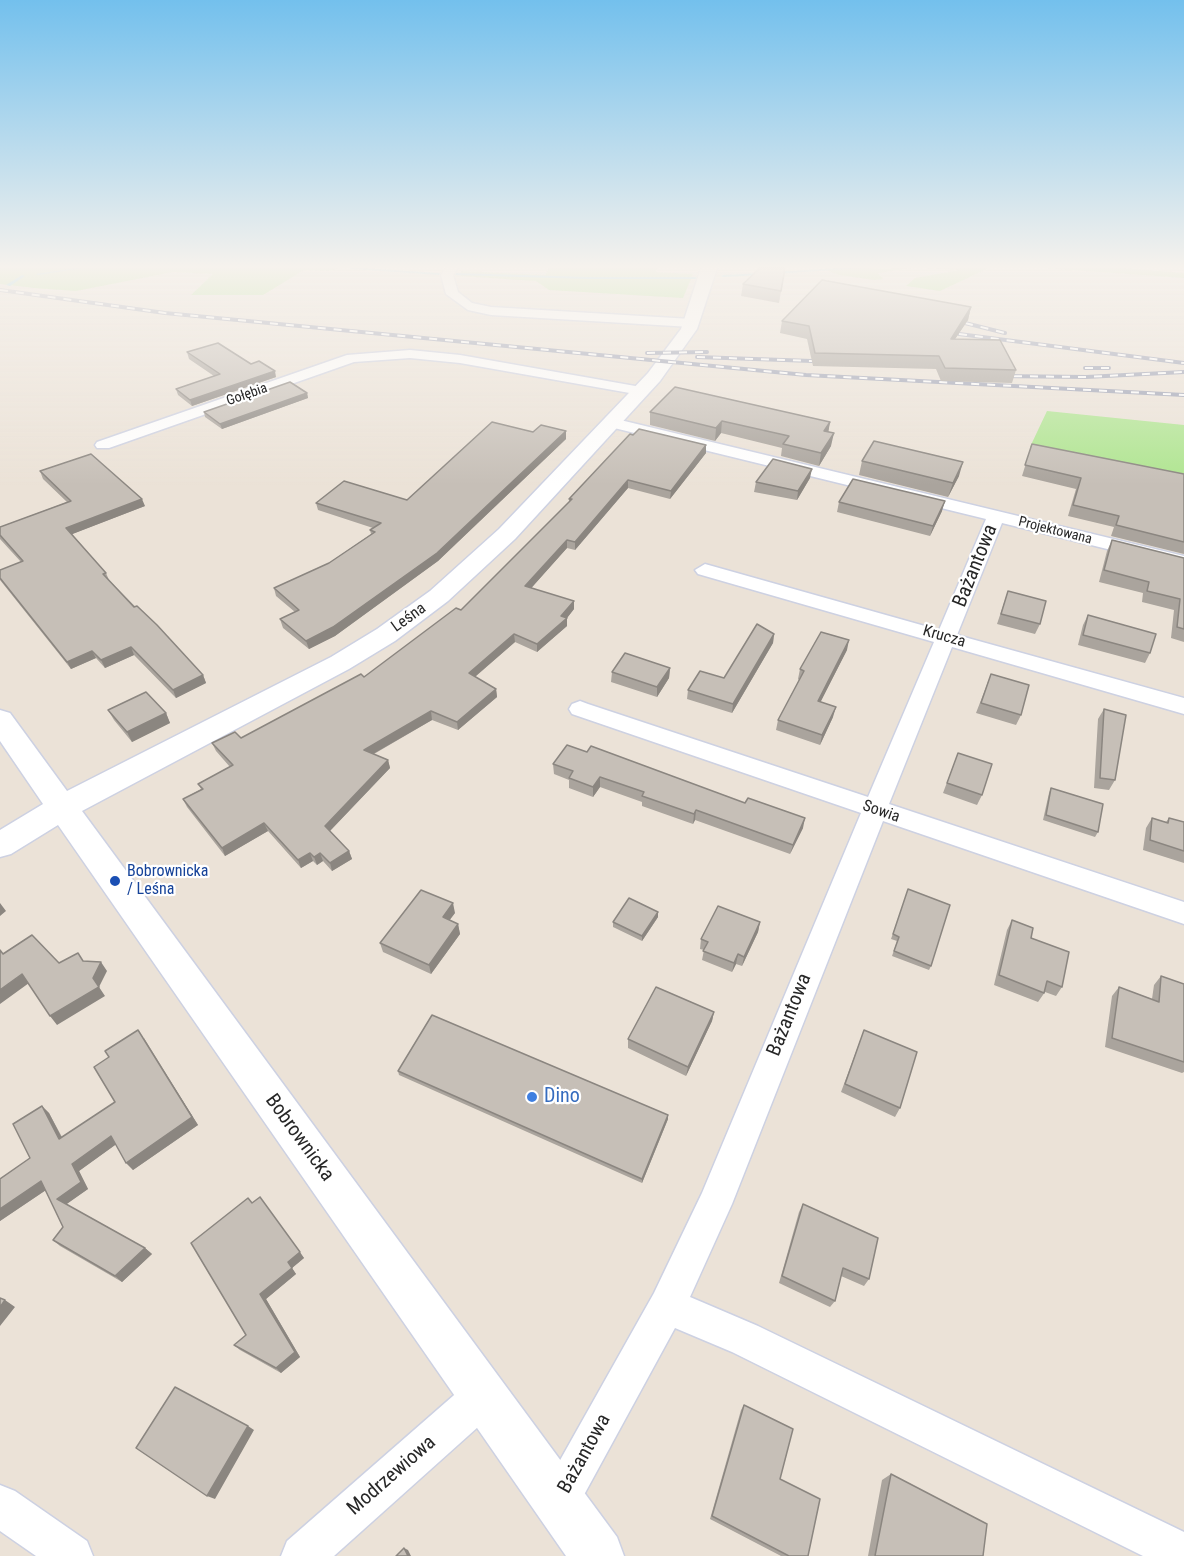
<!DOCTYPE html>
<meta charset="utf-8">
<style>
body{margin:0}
canvas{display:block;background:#ebe2d7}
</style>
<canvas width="1184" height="1556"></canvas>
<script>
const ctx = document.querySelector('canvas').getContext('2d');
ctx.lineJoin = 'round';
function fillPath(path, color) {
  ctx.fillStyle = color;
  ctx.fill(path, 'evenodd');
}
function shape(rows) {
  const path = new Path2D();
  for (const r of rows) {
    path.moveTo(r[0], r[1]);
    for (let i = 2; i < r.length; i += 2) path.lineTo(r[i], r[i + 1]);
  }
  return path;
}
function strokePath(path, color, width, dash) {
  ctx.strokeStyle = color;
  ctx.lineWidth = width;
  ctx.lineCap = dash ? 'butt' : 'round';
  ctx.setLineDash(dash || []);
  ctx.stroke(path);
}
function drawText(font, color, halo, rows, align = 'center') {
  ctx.font = font + ' "Roboto Condensed",sans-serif';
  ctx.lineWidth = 4.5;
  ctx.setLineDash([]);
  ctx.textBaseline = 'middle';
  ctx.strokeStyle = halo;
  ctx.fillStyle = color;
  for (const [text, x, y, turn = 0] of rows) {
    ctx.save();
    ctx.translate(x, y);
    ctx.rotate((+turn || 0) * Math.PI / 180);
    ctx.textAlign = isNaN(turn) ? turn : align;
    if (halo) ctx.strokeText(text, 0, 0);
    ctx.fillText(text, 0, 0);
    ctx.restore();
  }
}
const green = shape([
 [0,268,341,268,329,271,304,270,263,295,191,295,213,274,173,272,76,291,34,288,0,284],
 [549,268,657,268,656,272,693,274,683,298,549,290,536,281,461,276,461,271,545,275],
 [913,268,878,273,883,279,875,280,839,275,825,269],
 [922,268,989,268,940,291,906,286,915,278,959,270],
 [1044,268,1123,268,1184,273,1184,278],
 [1047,411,1184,425,1184,477,1030,447]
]);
const stream = shape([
 [75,268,83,268,38,275,36,274,75,268],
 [349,268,364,268,439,273,441,274,439,275,351,269,349,268],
 [837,268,852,268,850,269,774,274,772,273,774,272,837,268],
 [456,273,588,277,695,277,697,278,695,279,588,279,455,275,456,273],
 [761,273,762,275,723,277,721,276,723,275,761,273],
 [22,275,25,276,10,286,6,285,22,275]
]);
const minor = shape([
 [446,268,458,268,453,275,458,292,472,303,491,307,691,319,698,323,691,327,491,315,468,310,446,294,441,275,446,268],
 [410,350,460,355,641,387,648,391,641,395,460,363,410,358,354,362,109,448,97,448,95,445,97,442,347,355,410,350],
 [612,418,1184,556,1184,568,1002,523,957,635,1184,698,1184,714,952,647,889,804,1184,902,1184,924,883,821,732,1204,690,1297,758,1326,1184,1532,1184,1556,1143,1556,732,1352,675,1328,573,1515,559,1521,545,1515,539,1501,545,1487,654,1293,702,1193,861,813,572,714,569,709,572,704,580,701,588,704,868,797,934,642,698,574,695,570,705,564,939,630,986,519,606,426,604,423,606,420,612,418],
 [483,1377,497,1382,502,1396,497,1410,334,1556,281,1556,287,1541,469,1382,483,1377],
 [0,1485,15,1491,87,1541,93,1556,36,1556,0,1531,0,1485]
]);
const tertiary = shape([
 [701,268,717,268,697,329,660,381,515,539,448,601,395,641,349,669,82,811,617,1537,624,1556,566,1556,58,825,11,854,0,857,0,830,43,804,0,741,0,710,10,713,67,791,331,657,377,629,430,591,499,529,648,373,681,329,701,268]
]);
const rail = shape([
 [0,290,165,313,806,375,1184,395],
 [965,323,1005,333],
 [959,334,1184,363],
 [647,353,707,352],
 [697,357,812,361],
 [1085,368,1109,368],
 [998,376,1086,377,1184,372]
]);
const wall = shape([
 [785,268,779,303,741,296,743,284],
 [971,307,968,320,955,339,1016,370,1012,383,941,381,936,369,813,366,807,339,780,333,782,321],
 [187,352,276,377,192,406,178,395,176,389,214,376,189,359],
 [307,393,308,398,222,429,205,417,204,412],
 [650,412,830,422,828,432,831,446,819,466,781,456,782,448,721,433,715,441,650,425],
 [566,431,566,439,438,561,335,636,309,649,283,628,280,619,295,612,276,596,274,588,329,563,371,534,370,530,373,528,318,510,316,503,407,500,533,432],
 [1032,444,1184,474,1184,554,1111,536,1114,527,1068,516,1076,489,1022,476],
 [706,445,706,453,670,499,628,488,575,550,567,548,531,588,574,609,567,618,567,626,537,652,515,642,475,677,496,689,497,697,458,730,432,720,374,754,388,760,390,768,330,831,349,851,352,859,332,871,323,861,317,865,313,861,301,868,268,831,225,856,187,807,183,799,201,789,198,784,230,767,216,751,212,743,241,738,364,677,461,610,569,502,569,499],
 [862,461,959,476,948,497,859,475],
 [40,471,145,506,72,534,106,573,109,580,203,675,206,683,176,698,134,655,105,668,96,658,71,669,0,580,0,570,21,562,0,539,0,527,67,502,43,479],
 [810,478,797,500,754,492,756,482],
 [839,502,942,511,930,536,837,512],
 [1112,540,1184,558,1184,642,1171,638,1174,610,1142,602,1143,593,1099,582,1107,551],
 [1008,591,1040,624,1035,634,997,624],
 [1088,615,1150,653,1145,663,1078,645,1083,625],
 [774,634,773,643,732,713,687,699,688,690,724,678],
 [847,650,820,702,833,717,820,745,776,730,778,720,799,680,798,679,800,669],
 [670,668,669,678,657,697,611,682,612,672],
 [991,674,1021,715,1016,725,976,713],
 [1104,709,1115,780,1109,790,1094,788,1098,719],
 [108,710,166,713,170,723,132,742,114,720],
 [958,753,982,795,977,805,943,793],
 [553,764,803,828,790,854,695,820,693,824,642,806,642,802,600,787,593,797,569,788,569,780,554,774],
 [1051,788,1098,832,1095,837,1043,820,1049,793],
 [1152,818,1166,822,1169,818,1184,822,1184,863,1143,850,1146,828],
 [908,889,931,966,929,970,892,956,897,941,891,939],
 [455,913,449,921,458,924,460,934,431,974,383,952,380,943],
 [658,917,642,941,613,927,613,922],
 [1012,920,1031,938,1062,987,1056,996,1045,992,1038,1002,994,985,1007,930],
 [760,922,758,932,742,966,736,964,732,972,702,960,704,950,700,949,701,939],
 [1161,976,1184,984,1184,1072,1182,1073,1105,1047,1112,996,1119,987,1152,999,1154,985],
 [714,1012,712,1021,686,1076,628,1048,628,1039],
 [864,1030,900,1108,895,1117,841,1092],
 [144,1038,198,1125,133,1170,116,1144,79,1171,88,1189,66,1204,145,1248,152,1254,122,1282,60,1246,53,1240,63,1227,46,1190,0,1221,0,1179,30,1158,42,1106,49,1113,62,1137,115,1102],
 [398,1071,668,1119,642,1183,399,1075],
 [252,1203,304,1258,292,1268,296,1274,266,1299,300,1357,281,1373,240,1350,234,1345,246,1335],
 [803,1204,869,1279,864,1286,841,1276,835,1301,830,1307,779,1283,799,1212],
 [744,1405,780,1479,808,1556,781,1556,710,1519,741,1410],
 [891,1474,983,1556,868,1556,882,1480]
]);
const shadedWall = shape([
 [971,307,968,320,947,351,951,339],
 [275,371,276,377,192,406,190,400],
 [307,393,308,398,222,429,220,424],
 [722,421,721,433,715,441,716,428],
 [830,422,828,434,824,431],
 [566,431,566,439,438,561,335,636,309,649,306,641],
 [834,433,831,446,819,466,821,453],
 [706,445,706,453,670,499,671,491],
 [963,462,959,476,948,497,953,483],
 [812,469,810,478,797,500,798,491],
 [628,480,628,488,575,550,575,542],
 [142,499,145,506,70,535,66,528],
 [945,501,942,511,930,536,933,526],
 [567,540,567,548,526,594,525,586],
 [574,601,574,609,567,618,567,626,537,652,537,644],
 [514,634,515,642,470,681,469,673],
 [774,634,773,643,732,713,733,704],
 [849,640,847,650,816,711,818,701],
 [131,647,134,655,105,668,101,660],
 [92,651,96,658,71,669,67,662],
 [670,668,669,678,657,697,657,687],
 [203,675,206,683,176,698,173,690],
 [496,689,497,697,458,730,457,722],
 [836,707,833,717,820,745,822,735],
 [431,711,432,720,366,758,364,750],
 [166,713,170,723,132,742,127,732],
 [388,760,390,768,327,834,325,826],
 [600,777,600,787,593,797,593,787],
 [696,810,695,820,693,824,694,814],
 [805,818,803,828,790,854,793,845],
 [264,823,268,831,225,856,222,848],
 [349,851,352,859,332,871,330,863],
 [310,853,313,861,301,868,298,860],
 [320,853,323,861,317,865,314,857],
 [0,903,6,911,0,916],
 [453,903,455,913,444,927,443,917],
 [658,912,658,917,642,941,642,936],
 [760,922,758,932,742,966,744,957],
 [458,924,460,934,431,974,429,965],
 [738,954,736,964,732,972,734,963],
 [101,962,107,971,99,987,105,996,57,1025,50,1016],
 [22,974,29,983,0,1004,0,990],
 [714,1012,712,1021,686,1076,688,1067],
 [138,1030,198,1125,133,1170,126,1163],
 [42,1106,49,1113,66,1146,59,1139],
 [668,1115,668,1119,642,1183,642,1179],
 [111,1136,118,1143,79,1171,88,1189,64,1206,57,1199,72,1164],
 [41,1181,49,1188,0,1221,0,1209],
 [145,1248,152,1254,122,1282,115,1276],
 [300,1252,304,1258,292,1268,296,1274,266,1299,300,1357,281,1373,276,1368,260,1294,288,1262],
 [5,1300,15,1307,0,1326,0,1307],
 [248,1426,254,1430,215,1499,207,1496],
 [404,1548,408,1550,411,1556,408,1556]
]);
const building = shape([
 [760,268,785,268,781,291,743,284,760,268],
 [822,280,971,307,951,339,1000,340,1016,370,945,368,939,356,815,353,809,326,782,321,822,280],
 [218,343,251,364,259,361,275,371,190,400,176,389,220,374,187,352,218,343],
 [290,382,307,393,220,424,204,412,290,382],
 [675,387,830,422,824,431,834,433,821,453,783,444,789,436,722,421,716,428,650,412,675,387],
 [492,422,533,432,541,425,566,431,437,553,333,627,306,641,280,619,299,610,274,588,329,563,375,532,370,530,381,523,316,503,344,481,407,500,492,422],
 [639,429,706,445,671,491,628,480,575,542,567,540,525,586,574,601,561,616,567,618,537,644,514,634,469,673,496,689,457,722,431,711,364,750,388,760,325,826,349,851,330,863,320,853,314,857,310,853,298,860,264,823,222,848,183,799,203,789,198,784,233,765,212,743,235,732,241,738,361,674,364,677,456,608,461,610,572,499,569,499,630,434,633,435,639,429],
 [874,441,963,462,953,483,862,461,874,441],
 [1032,444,1184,474,1184,542,1116,525,1119,516,1073,505,1081,478,1025,465,1032,444],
 [91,454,142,499,66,528,106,573,103,574,134,607,137,606,157,625,203,675,173,690,131,647,101,660,92,651,67,662,0,578,0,570,23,561,0,535,0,527,71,501,40,471,91,454],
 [773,459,812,469,798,491,756,482,773,459],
 [853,479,945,501,933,526,839,502,853,479],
 [1112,540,1184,558,1184,629,1177,627,1180,599,1147,591,1149,582,1104,570,1112,540],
 [1008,591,1046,601,1040,624,1001,614,1008,591],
 [1088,615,1156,634,1150,653,1083,635,1088,615],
 [757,624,774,634,733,704,688,690,700,671,724,678,757,624],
 [821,632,849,640,818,701,836,707,822,735,778,720,804,671,800,669,821,632],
 [625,653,670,668,657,687,612,672,625,653],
 [991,674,1029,685,1021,715,981,703,991,674],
 [146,692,166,713,127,732,108,710,146,692],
 [1104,709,1126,715,1115,780,1100,778,1104,709],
 [567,745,587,752,591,746,745,803,748,798,805,818,793,845,696,810,694,814,642,796,644,792,600,777,593,787,569,778,573,771,553,764,567,745],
 [958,753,992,764,982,795,947,783,958,753],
 [1051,788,1103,804,1098,832,1046,815,1051,788],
 [1152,818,1168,823,1169,818,1184,822,1184,851,1150,840,1152,818],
 [908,889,950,905,931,966,894,951,899,937,893,934,908,889],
 [421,890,453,903,443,917,458,924,429,965,380,943,421,890],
 [629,898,658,912,642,936,613,922,629,898],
 [718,906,760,922,744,957,738,954,734,963,703,951,708,942,701,939,718,906],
 [1012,920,1033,928,1031,938,1069,952,1062,987,1047,981,1044,993,999,975,1012,920],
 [32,935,59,963,78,953,83,961,101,962,93,978,99,987,50,1016,22,974,0,990,0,950,3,954,32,935],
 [1161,976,1184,984,1184,1062,1112,1038,1119,987,1159,1002,1161,976],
 [656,987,714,1012,688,1067,628,1039,656,987],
 [432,1015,668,1115,642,1179,398,1071,432,1015],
 [138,1030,192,1117,126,1163,111,1136,72,1164,81,1182,57,1199,145,1248,115,1276,53,1240,63,1227,41,1181,0,1209,0,1179,30,1158,13,1124,42,1106,59,1139,115,1102,94,1067,109,1057,105,1051,138,1030],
 [864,1030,917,1052,900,1108,845,1084,864,1030],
 [260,1197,300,1252,288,1262,292,1268,260,1294,295,1352,276,1368,234,1345,246,1335,191,1243,248,1198,252,1203,260,1197],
 [803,1204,878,1238,869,1279,843,1268,835,1301,782,1276,803,1204],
 [0,1298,5,1300,0,1307,0,1298],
 [175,1387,248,1426,207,1496,136,1448,175,1387],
 [744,1405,793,1429,780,1479,820,1499,808,1556,789,1556,712,1516,744,1405],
 [891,1474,987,1524,983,1556,875,1556,891,1474],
 [404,1548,408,1556,396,1556,404,1548]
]);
const markers = [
 [115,881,6,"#1a4fb4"],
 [532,1097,6,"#3f7fe0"]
];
const farStreetnames = [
 ["Gołębia",247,395,-19],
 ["Projektowana",1055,531,14]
];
const streetNames = [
 ["Leśna",409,618,-36],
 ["Krucza",944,637,16],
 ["Sowia",881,812,19]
];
const transitNames = [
 ["Bobrownicka",127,872],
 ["/ Leśna",127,890]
];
const nearStreetnames = [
 ["Bażantowa",976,566,-68],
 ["Bażantowa",790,1015,-68],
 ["Bobrownicka",299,1138,54],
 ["Bażantowa",585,1454,-61],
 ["Modrzewiowa",392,1476,-41]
];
const nearShopnames = [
 ["Dino",544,1097]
];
fillPath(green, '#afe590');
fillPath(stream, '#63d2f4');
strokePath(minor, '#cdd1e2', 3);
strokePath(tertiary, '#cdd1e2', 3);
fillPath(minor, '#fff');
fillPath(tertiary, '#fff');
strokePath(rail, '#9a9fb3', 4);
strokePath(rail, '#fff', 2, [8]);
fillPath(wall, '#aaa49d');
fillPath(shadedWall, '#8b8680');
fillPath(building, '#c6bfb7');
strokePath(building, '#8b8680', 1.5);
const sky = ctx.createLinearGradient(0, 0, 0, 485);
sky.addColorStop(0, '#73c0ed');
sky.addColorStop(0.55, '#f6f2ed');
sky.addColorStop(1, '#f6f2ed00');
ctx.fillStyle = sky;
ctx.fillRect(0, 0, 1184, 485);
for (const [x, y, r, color] of markers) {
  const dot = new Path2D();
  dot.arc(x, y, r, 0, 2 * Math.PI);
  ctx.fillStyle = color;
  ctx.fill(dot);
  strokePath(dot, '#fff', 2);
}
drawText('14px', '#272727', '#fff', farStreetnames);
drawText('16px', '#272727', '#fff', streetNames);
drawText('16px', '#164399', '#fff', transitNames, 'left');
drawText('20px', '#272727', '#fff', nearStreetnames);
drawText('20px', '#366cbe', '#fff', nearShopnames, 'left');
</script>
